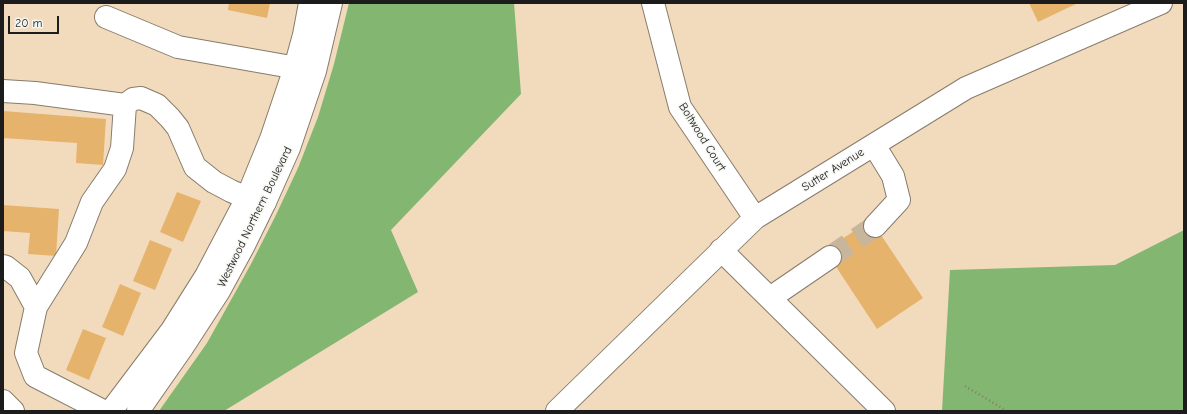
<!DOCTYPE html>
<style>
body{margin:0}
#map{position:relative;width:1187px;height:414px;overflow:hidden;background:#f2dbbc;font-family:"Comic Neue",sans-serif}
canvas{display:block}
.frame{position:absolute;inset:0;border:4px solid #1c1c1c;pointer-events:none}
.scale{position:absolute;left:8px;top:16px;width:51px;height:18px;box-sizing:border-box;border:2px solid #1c1c1c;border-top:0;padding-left:5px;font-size:12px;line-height:14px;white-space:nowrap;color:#1c1c1c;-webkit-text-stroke:3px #f6f6f2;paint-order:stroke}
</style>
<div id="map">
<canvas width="1187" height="414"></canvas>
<div class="frame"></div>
<div class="scale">20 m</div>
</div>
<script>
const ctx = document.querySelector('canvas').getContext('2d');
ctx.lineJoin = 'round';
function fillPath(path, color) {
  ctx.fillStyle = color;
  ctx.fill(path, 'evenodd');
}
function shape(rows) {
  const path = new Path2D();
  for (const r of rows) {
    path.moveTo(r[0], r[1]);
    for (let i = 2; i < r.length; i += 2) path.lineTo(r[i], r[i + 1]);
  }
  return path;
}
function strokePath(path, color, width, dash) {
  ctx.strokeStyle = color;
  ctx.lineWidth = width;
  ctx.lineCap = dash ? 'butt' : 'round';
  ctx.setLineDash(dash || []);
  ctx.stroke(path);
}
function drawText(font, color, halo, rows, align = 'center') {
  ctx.font = font + ' "Comic Neue",sans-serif';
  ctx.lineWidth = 3;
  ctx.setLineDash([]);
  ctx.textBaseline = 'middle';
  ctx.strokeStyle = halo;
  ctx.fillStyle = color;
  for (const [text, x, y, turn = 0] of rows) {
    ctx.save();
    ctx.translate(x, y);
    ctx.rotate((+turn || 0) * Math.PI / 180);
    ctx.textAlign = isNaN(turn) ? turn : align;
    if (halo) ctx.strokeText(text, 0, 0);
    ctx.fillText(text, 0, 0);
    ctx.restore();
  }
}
const forest = shape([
 [349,3,514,3,521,94,391,230,418,292,224,411,159,411,207,343,251,264,275,217,298,168,318,117,334,64],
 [1184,230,1184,411,942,411,950,270,1115,265]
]);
const building = shape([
 [229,3,270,3,267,18,228,10],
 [1029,3,1078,3,1038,22],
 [3,111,106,119,103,165,76,163,77,143,3,138],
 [177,192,201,201,183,242,160,232],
 [3,205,59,209,56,256,28,254,30,233,3,231],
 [871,220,923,298,877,329,825,250],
 [150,240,172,249,155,290,133,281],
 [120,284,141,293,123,336,102,327],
 [83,329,106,338,89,380,66,370]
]);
const minorTunnel = shape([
 [830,257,875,226]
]);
const path = shape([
 [965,386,1007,411]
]);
const minor = shape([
 [653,3,680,107,755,218],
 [106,17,178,47,314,71],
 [3,91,35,93,125,105],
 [874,145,893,176,899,200,875,226],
 [721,250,884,411],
 [3,266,6,267,20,278,36,307],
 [770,298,830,257],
 [3,401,13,411],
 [103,411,35,376,26,353,36,307,76,243,92,202,115,169,122,148,125,105,133,99,141,98,157,105,170,118,178,128,195,167,214,182,231,191,247,198,265,202],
 [557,411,755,218,966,88,1161,3]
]);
const major = shape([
 [111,411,172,330,206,276,247,198,271,139,295,68,304,35,310,3],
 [138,411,182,348,219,291,244,245,265,202,289,148,315,71,331,3]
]);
const streetNames = [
 ["Boltwood Court",702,137,58],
 ["Sutter Avenue",833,170,-32],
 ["Westwood Northern Boulevard",255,217,-64]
];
fillPath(forest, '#83b671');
fillPath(building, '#e6b36c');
strokePath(minorTunnel, '#c7b59c', 22, [22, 11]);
strokePath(minor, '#877c6c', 24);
strokePath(major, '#877c6c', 24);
strokePath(path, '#877c6c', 2.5, [1, 3]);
strokePath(minor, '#fff', 22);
strokePath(major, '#fff', 22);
drawText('12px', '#1c1c1c', '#f6f6f2', streetNames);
</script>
